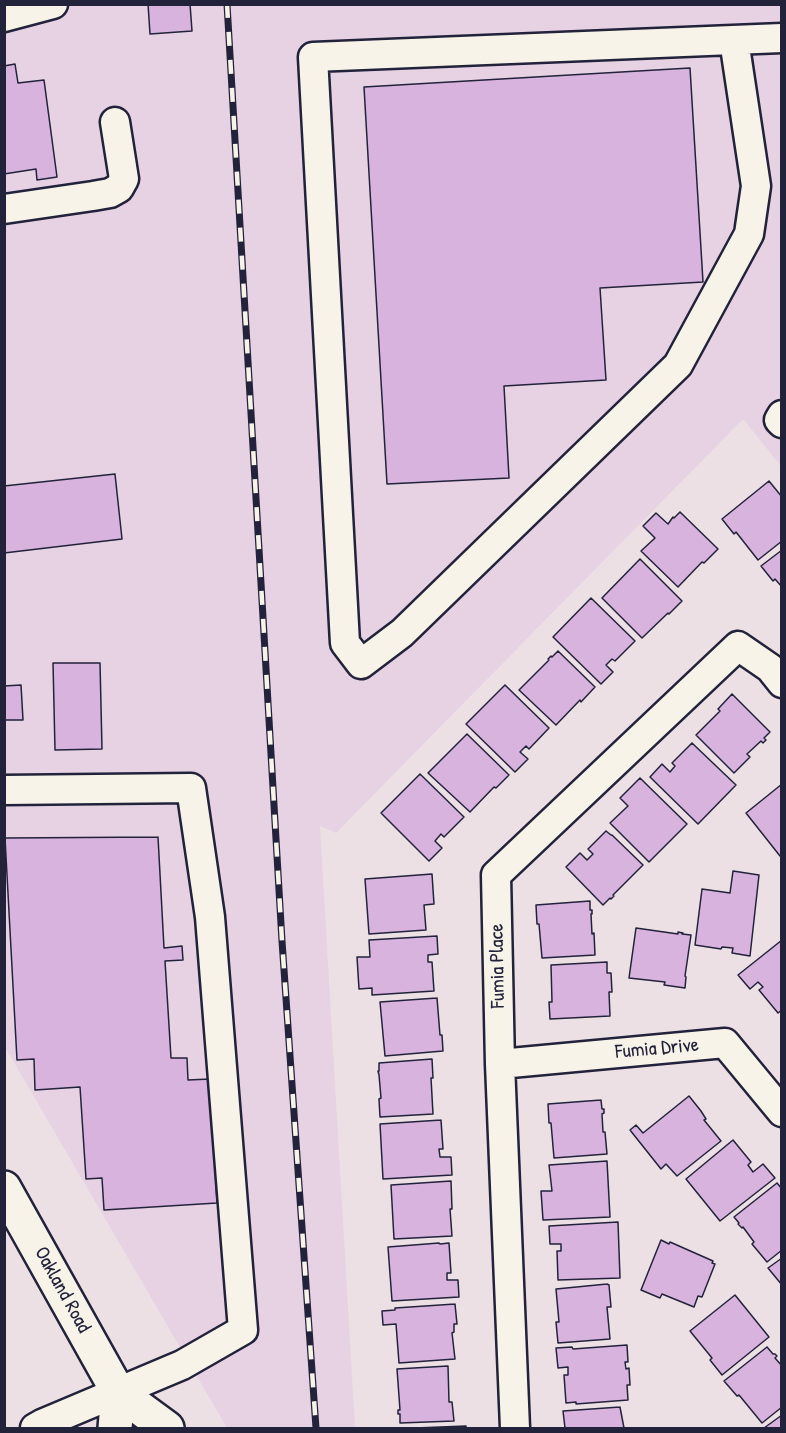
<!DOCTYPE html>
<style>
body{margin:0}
#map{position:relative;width:786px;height:1433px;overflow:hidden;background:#ede0e5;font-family:"Patrick Hand",sans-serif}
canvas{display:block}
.frame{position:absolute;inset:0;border:6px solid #22223b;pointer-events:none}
</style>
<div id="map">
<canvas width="786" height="1433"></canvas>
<div class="frame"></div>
</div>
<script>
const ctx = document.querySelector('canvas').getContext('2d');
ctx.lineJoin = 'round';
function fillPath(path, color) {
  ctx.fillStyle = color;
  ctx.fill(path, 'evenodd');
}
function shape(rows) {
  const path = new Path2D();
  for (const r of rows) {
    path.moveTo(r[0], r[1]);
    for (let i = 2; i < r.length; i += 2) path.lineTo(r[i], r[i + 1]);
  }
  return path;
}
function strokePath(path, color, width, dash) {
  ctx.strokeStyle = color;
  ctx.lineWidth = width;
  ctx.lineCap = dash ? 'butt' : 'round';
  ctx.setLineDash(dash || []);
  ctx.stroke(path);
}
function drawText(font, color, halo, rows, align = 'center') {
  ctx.font = font + ' "Patrick Hand",sans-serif';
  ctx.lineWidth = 5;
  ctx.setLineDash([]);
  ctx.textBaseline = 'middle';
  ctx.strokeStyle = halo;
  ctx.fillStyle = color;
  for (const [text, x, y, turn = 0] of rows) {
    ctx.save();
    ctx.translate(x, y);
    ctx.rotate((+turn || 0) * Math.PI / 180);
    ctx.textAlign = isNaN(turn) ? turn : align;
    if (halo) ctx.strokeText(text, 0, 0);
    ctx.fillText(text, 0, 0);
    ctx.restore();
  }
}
const built = shape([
 [4,5,781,5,781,466,743,419,336,833,320,826,355,1428,227,1428,5,1047]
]);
const building = shape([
 [148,4,190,4,192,31,150,34,148,4],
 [15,64,18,83,44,80,57,177,37,180,36,169,4,174,4,66,15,64],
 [690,68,703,282,600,288,606,380,504,386,509,478,387,484,364,87,690,68],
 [115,474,122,539,4,553,4,486,115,474],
 [769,481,782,497,782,541,758,560,736,532,734,534,722,519,769,481],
 [680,512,718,549,704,563,702,562,678,587,641,551,655,538,643,526,656,513,668,524,673,517,674,518,680,512],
 [782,550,782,587,775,579,773,581,761,566,782,550],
 [640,559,682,601,669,614,668,613,642,638,602,598,640,559],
 [591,598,635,641,615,661,612,659,606,665,613,672,601,684,553,637,591,598],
 [558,651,595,687,581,702,580,700,556,725,519,690,549,660,548,659,551,656,552,657,558,651],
 [53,663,100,663,102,749,55,750,53,663],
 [21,685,23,720,4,720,4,686,21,685],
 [505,685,549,728,529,749,526,746,520,752,528,759,515,772,466,724,505,685],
 [732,694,770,732,764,738,766,740,763,743,761,741,747,754,750,757,734,773,696,735,720,711,718,709,732,694],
 [467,734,509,775,496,788,494,787,470,812,428,773,467,734],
 [692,743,736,785,698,824,650,777,662,764,670,772,675,766,672,763,692,743],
 [420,774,464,817,444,837,441,834,435,841,442,848,429,861,381,813,420,774],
 [640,778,687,824,649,862,610,823,628,806,620,798,640,778],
 [782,784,782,855,780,856,746,813,782,784],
 [606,831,611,835,612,835,643,865,613,895,614,896,611,899,610,898,603,905,566,867,580,853,587,860,593,854,588,849,606,831],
 [158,837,164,948,182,946,183,960,165,961,171,1058,187,1058,188,1080,210,1079,217,1203,104,1210,102,1178,86,1179,80,1087,35,1090,34,1059,17,1060,5,838,158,837],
 [733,871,759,875,750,956,732,953,733,948,722,947,721,949,695,945,702,889,730,893,733,871],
 [432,874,434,904,424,905,426,930,369,934,365,879,432,874],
 [590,901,590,910,592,910,592,914,591,914,592,934,594,933,595,955,542,958,539,924,537,924,536,905,590,901],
 [636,928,678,934,678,932,683,933,682,934,691,935,685,976,686,977,685,988,664,985,665,982,629,978,636,928],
 [437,936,438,954,428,955,428,962,432,962,434,991,372,995,372,988,359,989,357,957,370,957,369,940,437,936],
 [782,940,782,1010,778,1013,759,990,763,987,758,982,750,989,738,975,782,940],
 [607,962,607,973,611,973,612,992,609,992,610,1016,550,1019,549,1002,552,1002,551,965,607,962],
 [437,998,440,1035,442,1035,443,1051,385,1056,380,1002,437,998],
 [432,1059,433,1078,431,1078,433,1114,380,1117,379,1099,381,1098,379,1075,378,1071,379,1071,379,1063,432,1059],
 [689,1096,701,1111,706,1119,704,1120,721,1141,677,1176,666,1164,661,1169,630,1130,636,1125,643,1133,689,1096],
 [601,1100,602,1109,604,1109,604,1113,602,1114,603,1132,605,1132,607,1154,554,1158,551,1123,549,1123,548,1104,601,1100],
 [441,1120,443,1149,439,1149,440,1157,451,1157,452,1175,383,1179,380,1124,441,1120],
 [733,1140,751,1162,748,1165,753,1172,763,1164,775,1178,720,1221,686,1179,733,1140],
 [607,1161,610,1217,543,1220,541,1191,552,1191,549,1165,607,1161],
 [451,1181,452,1209,450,1209,452,1236,394,1239,391,1185,451,1181],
 [777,1183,782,1189,782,1250,767,1262,752,1244,754,1242,743,1227,742,1228,738,1224,739,1223,734,1217,777,1183],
 [618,1222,620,1278,558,1280,557,1251,561,1251,561,1244,550,1244,549,1226,618,1222],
 [661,1240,669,1244,670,1242,713,1261,712,1263,715,1264,702,1297,698,1296,694,1307,662,1294,660,1298,641,1290,661,1240],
 [439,1243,440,1244,449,1243,451,1273,447,1273,447,1280,458,1280,459,1297,392,1301,388,1247,439,1243],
 [782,1258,782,1285,768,1268,782,1258],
 [607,1284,609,1285,611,1307,607,1307,610,1339,558,1343,556,1322,559,1322,556,1289,607,1284],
 [735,1295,769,1337,722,1375,710,1360,712,1358,690,1331,735,1295],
 [455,1304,457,1324,454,1324,454,1332,452,1333,455,1359,399,1363,396,1324,383,1325,382,1311,395,1310,395,1308,455,1304],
 [627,1345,628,1362,625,1362,626,1369,629,1368,630,1385,627,1385,628,1400,576,1404,576,1402,566,1403,564,1375,568,1375,568,1367,558,1368,556,1348,572,1347,573,1349,627,1345],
 [767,1347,773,1354,775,1354,777,1356,775,1358,782,1366,782,1407,762,1423,739,1395,737,1396,724,1381,767,1347],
 [448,1366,449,1402,452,1402,454,1421,400,1423,400,1414,398,1414,398,1410,400,1410,397,1369,448,1366],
 [620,1407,624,1428,565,1428,563,1411,620,1407],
 [782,1415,782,1428,764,1428,782,1415],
 [466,1426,466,1428,415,1428,466,1426]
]);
const minor = shape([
 [4,17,53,4],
 [734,40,756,186,749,234,678,365,402,633,361,664,345,643,313,57,782,38],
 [4,209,93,196,110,193,119,188,124,179,115,122],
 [782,415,779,420,782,423],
 [4,790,191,788,210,917,243,1330,182,1365,42,1424,35,1428],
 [500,1064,725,1043,782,1112],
 [515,1428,500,1064,496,875,738,646,770,668,782,683]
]);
const major = shape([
 [4,1188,118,1392,167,1428],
 [115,1428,118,1392]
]);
const rail = shape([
 [227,4,282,941,316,1428]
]);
const streetNames = [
 ["Fumia Place",498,966,-91],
 ["Fumia Drive",657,1049,-5],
 ["Oakland Road",62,1290,61]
];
fillPath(built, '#e6d2e3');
fillPath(building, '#d7b3dd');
strokePath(building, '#22223b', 1.5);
strokePath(minor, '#22223b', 33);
strokePath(major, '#22223b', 38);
strokePath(minor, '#f7f3e8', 28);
strokePath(major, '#f7f3e8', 33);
strokePath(rail, '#22223b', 7);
strokePath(rail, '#f7f3e8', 4.5, [14]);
drawText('20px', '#22223b', '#f7f3e8', streetNames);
</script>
